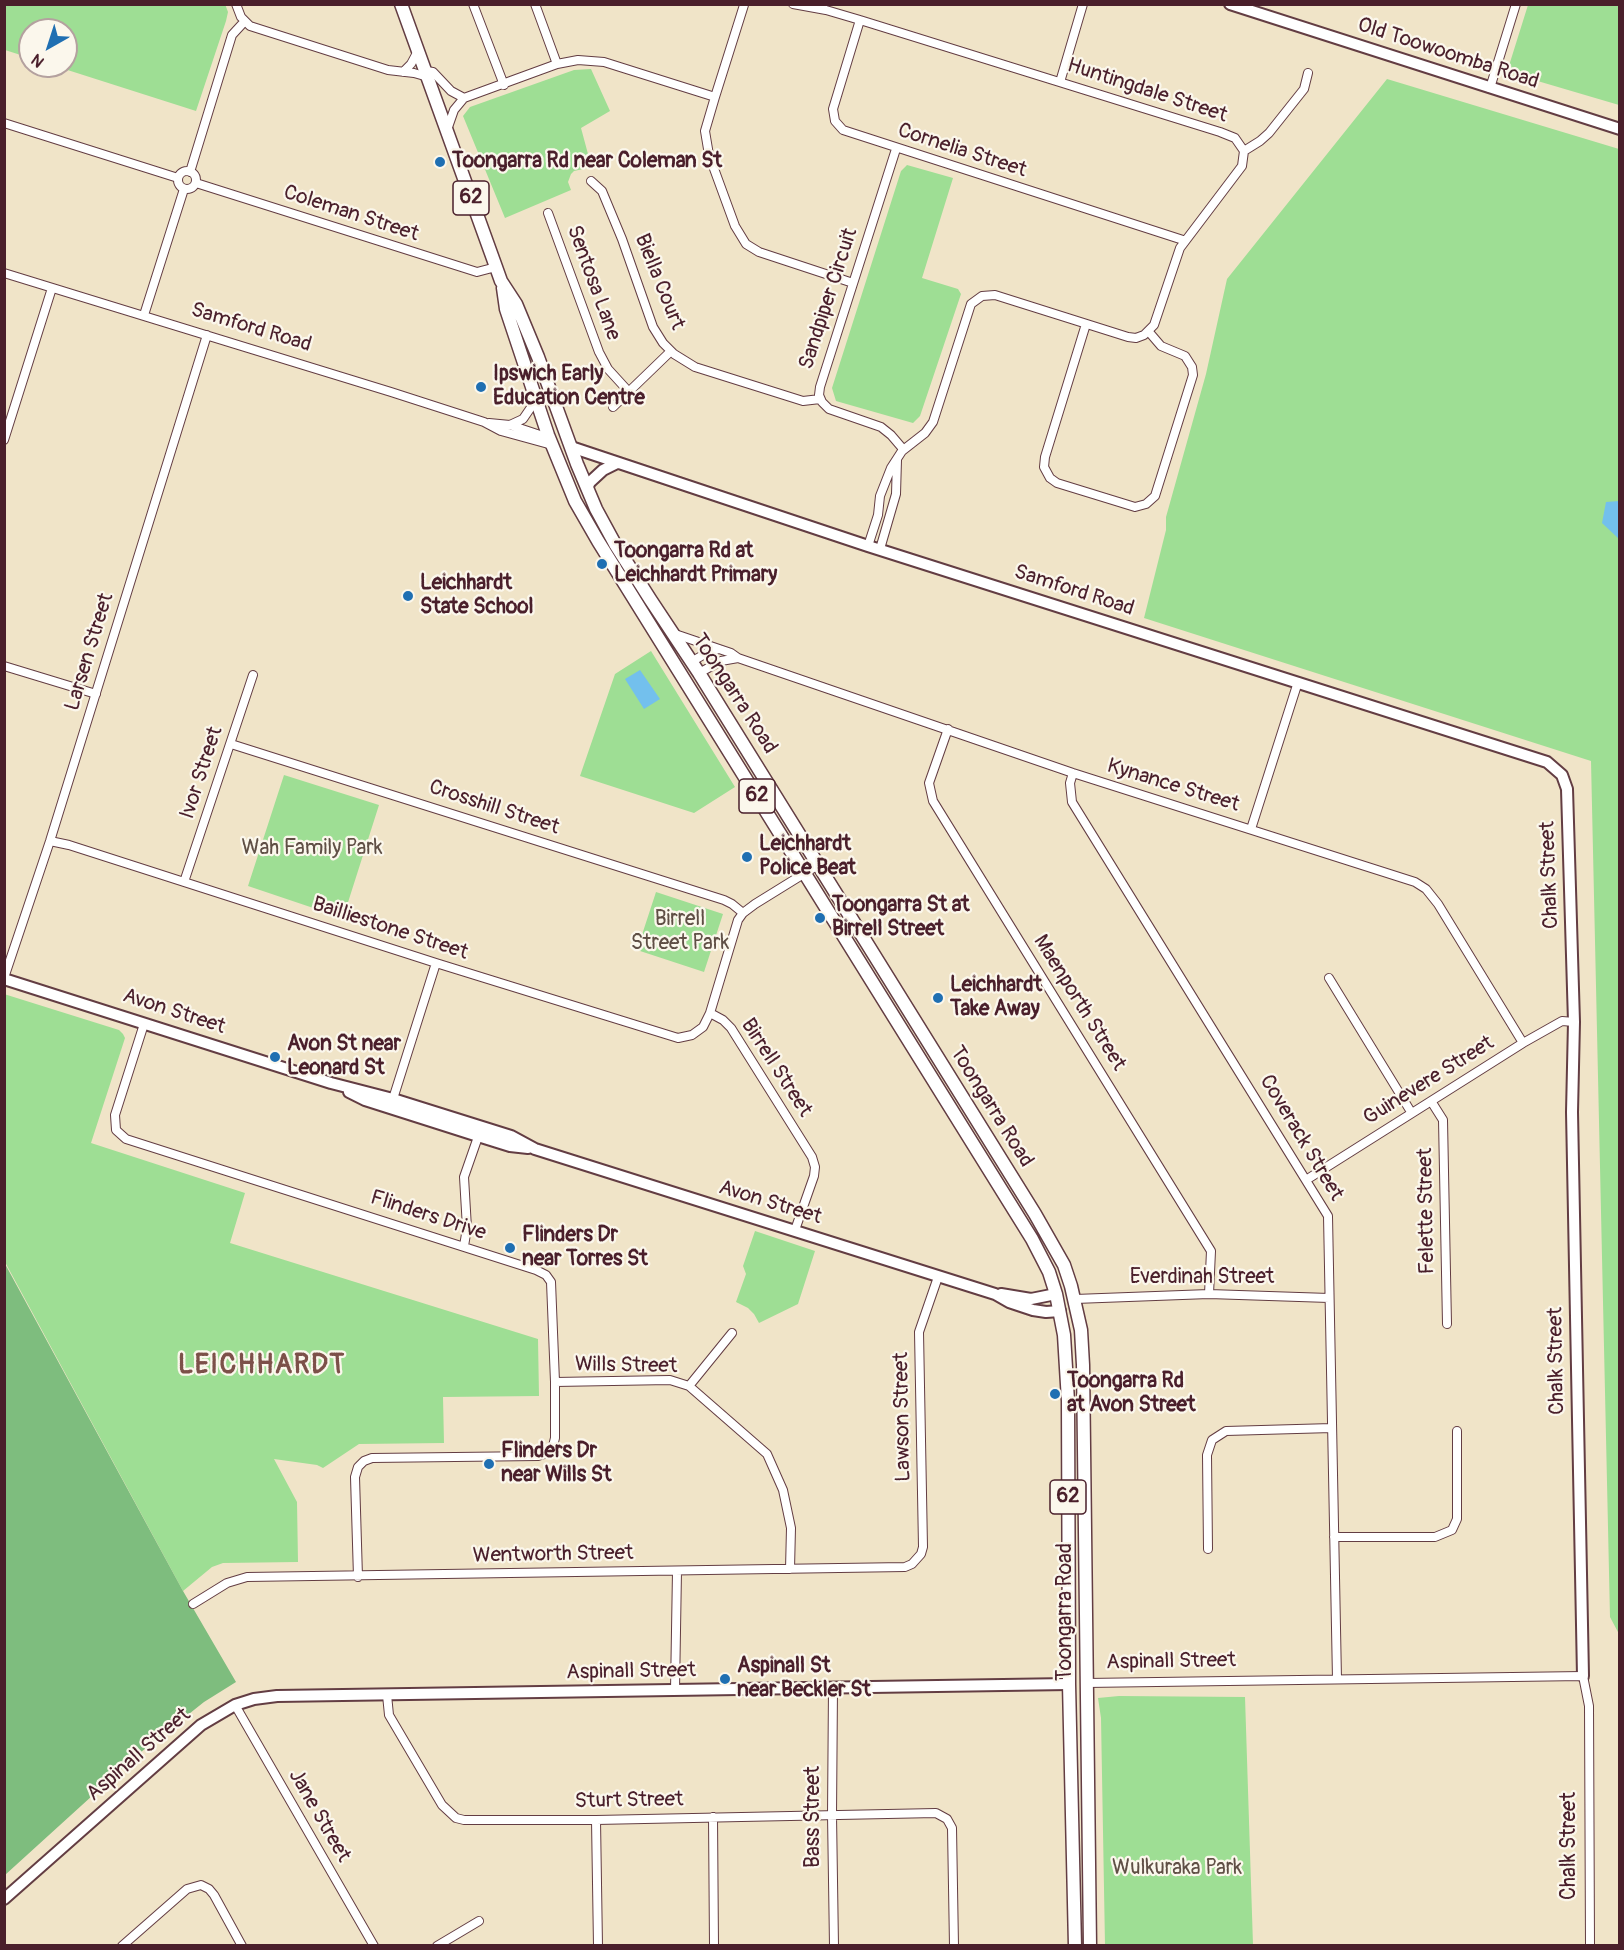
<!DOCTYPE html>
<style>
body{margin:0}
#map{position:relative;width:1624px;height:1950px;overflow:hidden;background:#f0e4c8;font-family:Pangolin,sans-serif}
canvas{display:block}
.frame{position:absolute;inset:0;border:6px solid #4a1f2b;pointer-events:none}
.north{position:absolute;left:18px;top:18px;width:60px;height:60px;box-sizing:border-box;background:#fbf7ec;border:2px solid #b4a19f;border-radius:50%;rotate:219deg;font-size:16px;font-weight:700;line-height:24px;text-align:center;color:#4a1f2b}
.north::after{content:'';display:block;margin:auto;width:21px;height:27px;background:#1f6fb2;clip-path:polygon(50% 0,100% 100%,50% 72%,0 100%)}
</style>
<div id="map">
<canvas width="1624" height="1950"></canvas>
<div class="frame"></div>
<div class="north">N</div>
</div>
<script>
const ctx = document.querySelector('canvas').getContext('2d');
ctx.lineJoin = 'round';
function fillPath(path, color) {
  ctx.fillStyle = color;
  ctx.fill(path, 'evenodd');
}
function shape(rows) {
  const path = new Path2D();
  for (const r of rows) {
    if (r.length === 3) {
      path.moveTo(r[0] + r[2], r[1]);
      path.arc(r[0], r[1], r[2], 0, 2 * Math.PI);
      continue;
    }
    path.moveTo(r[0], r[1]);
    for (let i = 2; i < r.length; i += 2) path.lineTo(r[i], r[i + 1]);
  }
  return path;
}
function strokePath(path, color, width, dash) {
  ctx.strokeStyle = color;
  ctx.lineWidth = width;
  ctx.lineCap = dash ? 'butt' : 'round';
  ctx.setLineDash(dash || []);
  ctx.stroke(path);
}
function drawText(font, color, halo, rows, align = 'center') {
  ctx.font = font + ' Pangolin,sans-serif';
  ctx.lineWidth = 4.5;
  ctx.setLineDash([]);
  ctx.textBaseline = 'middle';
  ctx.strokeStyle = halo;
  ctx.fillStyle = color;
  for (const [text, x, y, turn = 0] of rows) {
    ctx.save();
    ctx.translate(x, y);
    ctx.rotate((+turn || 0) * Math.PI / 180);
    ctx.textAlign = isNaN(turn) ? turn : align;
    if (halo) ctx.strokeText(text, 0, 0);
    ctx.fillText(text, 0, 0);
    ctx.restore();
  }
}
const green = shape([
 [225,4,228,12,226,21,196,111,55,66,66,66,66,30,30,30,30,58,5,50,5,5],
 [1528,5,1619,5,1619,105,1507,72],
 [591,69,610,111,581,128,588,154,588,168,574,171,571,174,568,182,571,190,505,218,463,116,470,107,574,70],
 [1387,79,1619,149,1619,1634,1610,1617,1591,761,1144,618,1166,530,1166,517,1206,374,1227,279],
 [907,165,953,178,922,278,958,289,961,294,920,416,913,423,836,401,832,388,901,171],
 [651,651,735,787,694,813,580,776,615,674],
 [284,775,379,805,343,918,248,886],
 [656,892,723,914,704,972,637,950],
 [4,994,119,1030,123,1034,125,1038,91,1143,245,1193,230,1243,538,1339,539,1396,443,1397,444,1443,359,1444,323,1468,317,1465,274,1459,297,1502,298,1562,223,1563,212,1567,183,1591,5,1262],
 [755,1231,815,1251,798,1304,759,1323,754,1314,748,1308,736,1302,746,1274,743,1266],
 [1119,1696,1245,1697,1253,1945,1105,1945,1101,1718,1098,1698]
]);
const forest = shape([
 [4,1262,183,1591,236,1682,204,1702,136,1756,5,1875]
]);
const water = shape([
 [1619,501,1620,501,1619,539,1602,523,1606,502],
 [640,670,660,699,644,709,625,679]
]);
const street = shape([
 [236,4,241,17,250,26,388,70,414,73,428,77],
 [473,4,504,85],
 [535,4,557,64],
 [793,4,826,10,860,20,1220,132,1235,138,1244,151,1242,166,1180,248,1154,325,1144,335,1136,338,1128,337,995,295,982,296,971,304,933,422,925,433,902,451,891,468,880,496,878,515,868,546],
 [744,5,715,97,705,131,709,155,735,226,746,244,759,252,853,283],
 [860,20,833,109,835,121,843,130,1183,240],
 [426,71,433,72,451,91,464,98],
 [403,72,411,64,418,51],
 [1060,82,1083,4],
 [1490,88,1516,4],
 [4,123,178,178],
 [447,130,454,110,464,98,557,64,578,60,604,62,715,97],
 [896,149,820,387,819,395,822,402,829,409,881,427,891,435,903,449],
 [1244,151,1260,141,1269,133,1304,89,1308,73],
 [187,180,9],
 [190,172,232,35,244,22],
 [591,181,602,191,622,239,653,327,663,343,674,354,695,367,803,401,820,399],
 [196,183,477,272,496,267],
 [548,213,599,352,608,369,629,392],
 [4,273,391,392,484,422,501,431,552,445],
 [144,315,184,189],
 [1086,324,1045,457,1044,467,1050,478,1057,483,1135,507,1146,504,1155,496,1193,375,1192,367,1185,356,1161,346,1149,332],
 [613,407,671,351],
 [489,423,510,425,549,438],
 [510,425,523,419,536,400],
 [4,440,52,288],
 [880,549,896,494,897,460],
 [672,633,731,653,738,658,1073,773,1415,882,1426,889,1438,904,1523,1043],
 [691,662,710,651,719,649],
 [4,666,96,694],
 [699,673,721,661,738,658],
 [948,729,929,783,933,801,1211,1251,1209,1294],
 [231,744,724,900,732,904,743,913],
 [1073,773,1070,783,1072,802,1328,1216,1337,1679],
 [1251,829,1298,682],
 [50,841,69,845,436,963,678,1038,692,1035,703,1027,710,1013],
 [184,882,253,675],
 [4,978,50,841,207,335],
 [1329,978,1411,1112],
 [144,1024,115,1115,116,1130,126,1139,536,1270,546,1275,551,1282,555,1382,555,1438,553,1446,547,1453,538,1456,372,1458,364,1461,358,1467,355,1477,358,1577],
 [1431,1101,1443,1120,1447,1324],
 [392,1102,436,963],
 [1306,1180,1523,1043,1562,1021,1574,1022],
 [795,1230,814,1176,815,1167,812,1157,731,1028,723,1020,710,1013,738,920,743,913,755,904,818,865],
 [464,1246,467,1228,464,1177,479,1134],
 [1075,1299,1209,1294,1329,1298],
 [555,1382,670,1380,689,1386,767,1454,783,1490,791,1528,790,1569],
 [689,1386,732,1333],
 [1334,1537,1435,1537,1452,1530,1457,1519,1457,1431],
 [1208,1549,1207,1455,1212,1440,1226,1431,1332,1428],
 [193,1604,227,1583,247,1577,905,1567,912,1564,921,1554,923,1547,919,1332,938,1277],
 [1086,1683,1583,1676,1589,1706,1590,1946],
 [833,1688,832,1815,834,1946],
 [675,1690,677,1571],
 [387,1695,389,1715,442,1805,456,1818,464,1820,596,1820,936,1813,947,1819,952,1828,954,1946],
 [235,1705,374,1946],
 [713,1817,714,1946],
 [596,1820,598,1946],
 [122,1946,187,1889,201,1885,209,1889,214,1895,242,1946],
 [437,1946,479,1921]
]);
const secondary = shape([
 [1230,4,1620,129],
 [571,447,868,546,1547,762,1562,775,1567,789,1574,1022,1572,1112,1583,1676],
 [587,488,590,482,603,470,617,463],
 [4,979,331,1083,393,1099,511,1136,535,1149,995,1294,1009,1302,1033,1310,1046,1312,1060,1311],
 [349,1092,365,1100,478,1136,510,1146,528,1148],
 [1001,1294,1031,1299,1056,1294],
 [4,1899,201,1725,235,1705,254,1699,277,1696,1069,1684]
]);
const primary = shape([
 [401,4,496,267,501,281,516,304,538,357,577,464,596,509,615,544,650,599,699,673,1035,1214,1064,1265,1071,1286,1081,1330,1083,1365,1090,1946],
 [503,288,506,309,548,435,575,501,598,541,1032,1239,1049,1272,1056,1294,1064,1335,1068,1401,1069,1684,1075,1946]
]);
const markers = [
 [440,162,6,"#1f6fb2"],
 [481,387,6,"#1f6fb2"],
 [602,564,6,"#1f6fb2"],
 [408,596,6,"#1f6fb2"],
 [747,857,6,"#1f6fb2"],
 [820,918,6,"#1f6fb2"],
 [938,998,6,"#1f6fb2"],
 [275,1057,6,"#1f6fb2"],
 [510,1248,6,"#1f6fb2"],
 [1055,1394,6,"#1f6fb2"],
 [489,1464,6,"#1f6fb2"],
 [725,1679,6,"#1f6fb2"]
];
const shields = [
 [471,198,36],
 [757,796,36],
 [1068,1497,36]
];
const shieldNames = [
 ["62",471,198],
 ["62",757,796],
 ["62",1068,1497]
];
const streetNames = [
 ["Old Toowoomba Road",1448,54,18],
 ["Huntingdale Street",1147,91,18],
 ["Cornelia Street",962,151,18],
 ["Coleman Street",351,214,18],
 ["Biella Court",659,282,68],
 ["Sentosa Lane",593,283,70],
 ["Sandpiper Circuit",829,299,-72],
 ["Samford Road",251,328,17],
 ["Samford Road",1074,591,18],
 ["Larsen Street",90,652,-73],
 ["Toongarra Road",734,694,57],
 ["Ivor Street",202,773,-72],
 ["Kynance Street",1173,786,17],
 ["Crosshill Street",494,808,18],
 ["Chalk Street",1550,875,-92],
 ["Bailliestone Street",390,929,18],
 ["Maenporth Street",1079,1003,58],
 ["Avon Street",174,1012,18],
 ["Birrell Street",776,1068,57],
 ["Guinevere Street",1429,1081,-32],
 ["Toongarra Road",991,1107,58],
 ["Coverack Street",1301,1138,59],
 ["Avon Street",770,1203,17],
 ["Felette Street",1427,1211,-91],
 ["Flinders Drive",428,1216,18],
 ["Everdinah Street",1202,1278],
 ["Chalk Street",1557,1361,-91],
 ["Wills Street",626,1366,1],
 ["Lawson Street",903,1417,-91],
 ["Wentworth Street",553,1555,-1],
 ["Toongarra Road",1066,1612,-90],
 ["Aspinall Street",1171,1662,-1],
 ["Aspinall Street",631,1672,-1],
 ["Aspinall Street",139,1755,-41],
 ["Sturt Street",629,1801,-1],
 ["Jane Street",319,1816,60],
 ["Bass Street",814,1817,-90],
 ["Chalk Street",1570,1846,-90]
];
const poiNames = [
 ["Toongarra Rd near Coleman St",452,162],
 ["Ipswich Early",493,375],
 ["Education Centre",493,399],
 ["Toongarra Rd at",614,552],
 ["Leichhardt Primary",614,576],
 ["Leichhardt",420,584],
 ["State School",420,608],
 ["Leichhardt",759,845],
 ["Police Beat",759,869],
 ["Toongarra St at",832,906],
 ["Birrell Street",832,930],
 ["Leichhardt",950,986],
 ["Take Away",950,1010],
 ["Avon St near",287,1045],
 ["Leonard St",287,1069],
 ["Flinders Dr",522,1236],
 ["near Torres St",522,1260],
 ["Toongarra Rd",1067,1382],
 ["at Avon Street",1067,1406],
 ["Flinders Dr",501,1452],
 ["near Wills St",501,1476],
 ["Aspinall St",737,1667],
 ["near Beckler St",737,1691]
];
const parkNames = [
 ["Wah Family Park",312,849],
 ["Birrell",680,920],
 ["Street Park",680,944],
 ["Wulkuraka Park",1177,1869]
];
const districtNames = [
 ["LEICHHARDT",262,1366]
];
fillPath(green, '#9ede94');
fillPath(forest, '#7ebd7e');
fillPath(water, '#73c0ed');
strokePath(street, '#633d43', 10);
strokePath(secondary, '#633d43', 14);
strokePath(primary, '#633d43', 15);
strokePath(street, '#fff', 8);
strokePath(secondary, '#fff', 10);
strokePath(primary, '#fff', 12);
for (const [x, y, r, color] of markers) {
  const dot = new Path2D();
  dot.arc(x, y, r, 0, 2 * Math.PI);
  ctx.fillStyle = color;
  ctx.fill(dot);
  strokePath(dot, '#fbf7ec', 2);
}
for (const [x, y, w] of shields) {
  const box = new Path2D();
  box.roundRect(x - w / 2, y - 17, w, 34, 4.5);
  ctx.fillStyle = '#fbf7ec';
  ctx.fill(box);
  strokePath(box, '#4a1f2b', 1.5);
}
drawText('bold 20px', '#4a1f2b', null, shieldNames);
drawText('21px', '#4a1f2b', '#fbf7ec', streetNames);
drawText('bold 21px', '#4a1f2b', '#fbf7ec', poiNames, 'left');
drawText('21px', '#5f4f45', '#fbf7ec', parkNames);
ctx.letterSpacing = '1.5px';
drawText('bold 27px', '#7c5049', '#fbf7ec', districtNames);
ctx.letterSpacing = '0px';
</script>
